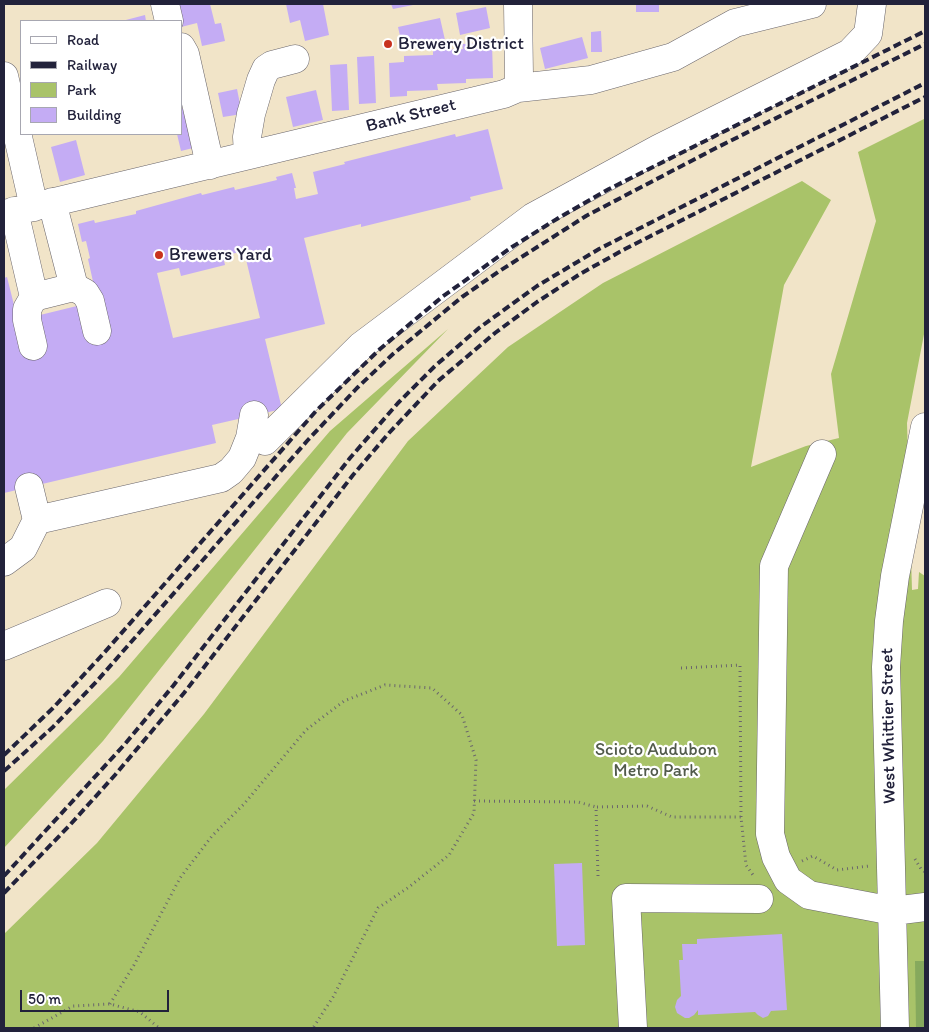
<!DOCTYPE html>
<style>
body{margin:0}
#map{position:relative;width:929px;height:1032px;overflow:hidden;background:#f1e4c8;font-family:Itim,sans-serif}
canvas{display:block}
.frame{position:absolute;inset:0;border:5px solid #22223b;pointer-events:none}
.legend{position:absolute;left:20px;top:20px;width:162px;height:115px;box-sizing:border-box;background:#fff;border:1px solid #a7a7b1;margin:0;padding:6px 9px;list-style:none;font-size:15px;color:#22223b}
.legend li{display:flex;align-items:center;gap:10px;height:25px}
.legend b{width:25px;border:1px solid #a7a7b1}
.scale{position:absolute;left:20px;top:990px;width:149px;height:22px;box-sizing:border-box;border:2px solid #22223b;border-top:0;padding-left:6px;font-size:15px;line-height:18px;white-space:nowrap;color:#22223b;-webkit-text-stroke:4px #fff;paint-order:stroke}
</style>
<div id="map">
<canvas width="929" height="1032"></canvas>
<div class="frame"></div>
<ul class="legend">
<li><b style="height:6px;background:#fff"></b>Road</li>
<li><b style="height:6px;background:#22223b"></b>Railway</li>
<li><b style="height:14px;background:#a9c369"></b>Park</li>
<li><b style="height:14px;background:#c4acf4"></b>Building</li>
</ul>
<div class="scale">50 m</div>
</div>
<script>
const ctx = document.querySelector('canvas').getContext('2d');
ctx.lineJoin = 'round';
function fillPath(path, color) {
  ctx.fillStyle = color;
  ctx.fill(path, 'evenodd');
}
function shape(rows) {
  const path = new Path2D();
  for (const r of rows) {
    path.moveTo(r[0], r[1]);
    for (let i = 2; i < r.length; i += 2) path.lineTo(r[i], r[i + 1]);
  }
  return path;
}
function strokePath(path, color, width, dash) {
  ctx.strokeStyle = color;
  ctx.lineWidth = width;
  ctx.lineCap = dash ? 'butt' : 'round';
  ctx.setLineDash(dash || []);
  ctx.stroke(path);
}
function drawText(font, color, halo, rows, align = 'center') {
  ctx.font = font + ' Itim,sans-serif';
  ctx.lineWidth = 4.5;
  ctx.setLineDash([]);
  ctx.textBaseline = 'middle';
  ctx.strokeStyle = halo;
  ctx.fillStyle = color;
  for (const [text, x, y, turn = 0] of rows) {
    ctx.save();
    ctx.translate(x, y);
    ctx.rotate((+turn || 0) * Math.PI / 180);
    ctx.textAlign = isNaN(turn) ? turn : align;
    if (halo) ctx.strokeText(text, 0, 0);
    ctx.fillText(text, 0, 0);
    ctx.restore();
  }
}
const green = shape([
 [924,119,925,329,907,423,912,590,918,589,919,572,925,576,925,1028,4,1028,4,934,97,843,204,714,408,441,508,347,603,283,802,181,831,200,784,285,751,467,806,446,839,438,831,374,876,221,858,152],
 [448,329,347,433,103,741,4,848,4,790,119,677,330,431]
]);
const forest = shape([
 [915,961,925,961,925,1028,916,1028]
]);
const building = shape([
 [170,4,210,4,215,24,221,23,225,41,202,46,197,23,181,27,181,21],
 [286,4,323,4,329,35,305,41,300,20,290,23],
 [391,4,412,4,413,5,393,9],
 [636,4,659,4,659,12,636,12],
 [486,7,490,28,460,35,456,13],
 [145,15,146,21,122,21],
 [440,18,445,40,403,49,398,27],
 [601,31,602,52,591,52,591,32],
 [582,37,588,58,545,69,540,48],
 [492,43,493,78,466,79,466,83,437,84,438,90,407,91,407,96,390,97,389,63,404,62,404,56,433,55,433,50,463,49,462,44],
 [374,56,376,103,359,104,357,57],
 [347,64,349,110,332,111,330,65],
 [237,89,242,114,223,117,218,93],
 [316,90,323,120,293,127,286,97],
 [187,107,197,147,181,151,177,134,181,134,181,109],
 [488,129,503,189,470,197,471,200,361,227,361,224,304,238,325,324,265,339,282,409,212,425,216,443,4,493,4,278,7,277,16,313,36,316,81,305,96,295,88,259,90,258,86,241,82,242,78,224,94,220,95,223,136,214,136,211,201,193,202,195,234,187,235,190,277,180,276,177,292,173,296,188,294,188,296,199,318,194,313,172,345,164,344,162,455,134,456,137],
 [244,251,260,318,173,338,157,273,179,268,181,276,225,265,223,256],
 [76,140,85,175,60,182,51,147],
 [582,863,585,945,557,946,554,864],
 [782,934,787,1010,771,1011,768,1016,763,1018,758,1015,755,1012,698,1015,698,1010,694,1015,689,1018,685,1018,677,1013,675,1007,677,1000,681,996,679,960,683,960,682,944,697,944,697,939]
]);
const path = shape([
 [681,668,740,665,741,817,746,865,753,875],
 [474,801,578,802,596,807],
 [915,859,921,869,925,872],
 [802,861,813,856,837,870,869,866],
 [598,876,596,807,647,806,672,817,741,817],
 [110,1004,134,965,180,878,212,836,244,804,306,730,344,701,385,685,432,688,462,715,476,760,474,813,449,855,409,887,378,908,333,997,313,1028],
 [34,1028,73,1006,110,1004,140,1012,159,1028]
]);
const minor = shape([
 [165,4,169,21],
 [518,4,519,76,518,88],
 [181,47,185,54,210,165],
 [4,76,34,207],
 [248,155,247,137,251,114,261,80,266,69,272,65,295,59],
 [14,211,34,297,74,287,52,202],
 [4,214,504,94,518,88,591,80,673,57,735,23,812,4],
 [74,287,85,293,90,301,97,331],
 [33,346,27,320,27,309,34,297],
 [265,441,361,346,533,217,658,149,850,53,868,34,872,4],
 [822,454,774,566,770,834,776,857,788,880,809,895,893,911,925,907],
 [29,487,37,520],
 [4,562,23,548,37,520,221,478,231,471,242,458,250,438,254,415],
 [4,646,107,603],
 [633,1028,626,898,759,899],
 [895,1028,886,667,889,621,895,576,925,427]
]);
const rail = shape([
 [4,755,53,708,104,653,316,411,380,349,442,297,512,247,560,217,609,189,925,31],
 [4,771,53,727,97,681,307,441,357,388,393,354,462,297,498,272,586,216,716,148,925,44],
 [4,876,125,744,173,686,350,458,398,403,435,366,479,328,537,286,599,249,925,83],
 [4,893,69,826,115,775,184,693,353,475,389,433,438,381,495,333,537,302,580,274,625,249,925,97]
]);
const markers = [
 [388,44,5,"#c8321e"],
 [159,255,5,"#c8321e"]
];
const poiNames = [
 ["Brewery District",398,44],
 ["Brewers Yard",169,255]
];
const streetNames = [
 ["Bank Street",411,116,-14],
 ["West Whittier Street",889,726,-91]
];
const parkNames = [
 ["Scioto Audubon",656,750],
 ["Metro Park",656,771]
];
fillPath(green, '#a9c369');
fillPath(forest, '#86a95d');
fillPath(building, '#c4acf4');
strokePath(minor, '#6a666c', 29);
strokePath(path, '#6a666c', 3, [1, 4]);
strokePath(minor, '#fff', 28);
strokePath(rail, '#22223b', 4, [8, 4]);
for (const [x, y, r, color] of markers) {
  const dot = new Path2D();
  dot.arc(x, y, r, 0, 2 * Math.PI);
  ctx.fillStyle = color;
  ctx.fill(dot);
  strokePath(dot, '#fff', 2);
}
drawText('18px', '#22223b', '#fff', poiNames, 'left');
drawText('18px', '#22223b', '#fff', streetNames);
drawText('18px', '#515a4b', '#fff', parkNames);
</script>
